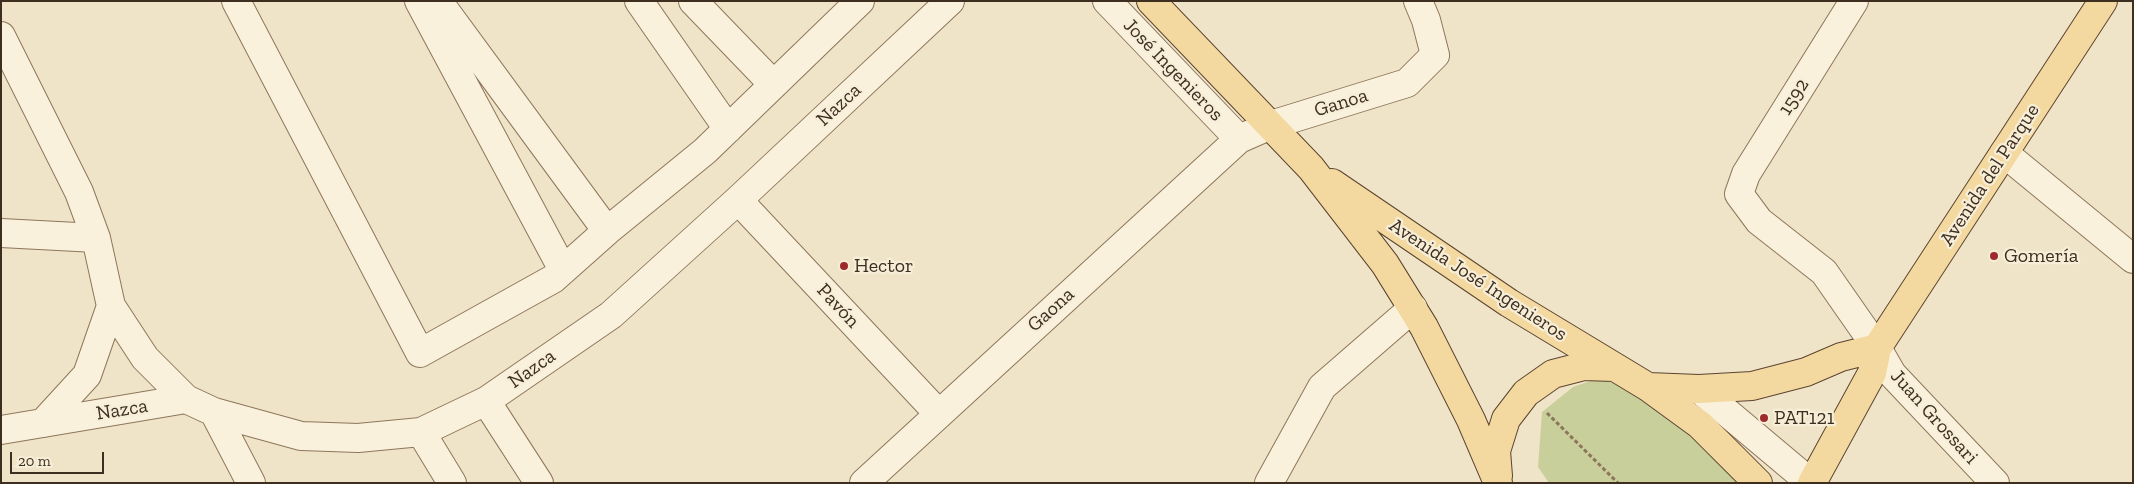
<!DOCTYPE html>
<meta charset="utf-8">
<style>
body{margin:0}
#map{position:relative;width:2134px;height:484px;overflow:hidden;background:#f0e4c8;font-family:"Zilla Slab",serif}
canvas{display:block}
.frame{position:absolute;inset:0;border:2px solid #3d2e20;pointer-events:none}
.scale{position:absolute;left:10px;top:452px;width:94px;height:22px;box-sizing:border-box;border:2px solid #3d2e20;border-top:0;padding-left:6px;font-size:15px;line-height:18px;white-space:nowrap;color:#3d2e20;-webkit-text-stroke:4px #f7eed8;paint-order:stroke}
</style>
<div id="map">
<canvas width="2134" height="484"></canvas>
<div class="frame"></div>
<div class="scale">20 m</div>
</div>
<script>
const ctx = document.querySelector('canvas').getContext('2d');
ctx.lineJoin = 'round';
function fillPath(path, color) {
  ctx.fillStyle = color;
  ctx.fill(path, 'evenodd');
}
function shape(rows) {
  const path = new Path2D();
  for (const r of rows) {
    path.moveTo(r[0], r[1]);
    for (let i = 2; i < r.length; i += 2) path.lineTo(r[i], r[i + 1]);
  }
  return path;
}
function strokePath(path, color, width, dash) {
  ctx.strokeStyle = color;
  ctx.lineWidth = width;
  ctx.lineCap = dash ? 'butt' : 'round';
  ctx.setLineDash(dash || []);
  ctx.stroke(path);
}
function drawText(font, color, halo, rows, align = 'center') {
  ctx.font = font + ' "Zilla Slab",serif';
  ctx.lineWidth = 4.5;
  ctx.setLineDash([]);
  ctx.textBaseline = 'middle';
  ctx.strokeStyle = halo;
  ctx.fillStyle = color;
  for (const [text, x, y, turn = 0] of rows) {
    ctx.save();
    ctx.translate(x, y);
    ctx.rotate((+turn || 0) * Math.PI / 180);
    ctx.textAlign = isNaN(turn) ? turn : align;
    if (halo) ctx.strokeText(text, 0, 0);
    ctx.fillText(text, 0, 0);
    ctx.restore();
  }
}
const green = shape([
 [1599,378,1640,393,1708,450,1739,483,1549,483,1538,467,1542,412,1573,387]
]);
const path = shape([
 [1547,413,1618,483]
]);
const minor = shape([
 [236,1,420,353,553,279,607,231,705,151,860,1],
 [419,1,563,270],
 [438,1,607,231],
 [639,1,728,129],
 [693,1,773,84],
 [1107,1,1239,139],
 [1854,1,1746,174,1739,194,1759,221,1824,272,1877,348,1892,374,1995,483],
 [1,36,79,192,96,238,111,306,145,358,186,399],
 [2004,153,2133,259],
 [738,200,938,413],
 [1,233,96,238],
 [1699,389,1811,483],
 [486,401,539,483],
 [214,412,251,483],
 [43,423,87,375,111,306],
 [1,430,186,399,214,412,301,436,358,438,421,432,486,401,611,315,738,200,950,1],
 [421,432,452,483],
 [864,483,1239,139,1271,125,1407,83,1435,55,1426,20,1418,1],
 [1269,483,1322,387,1413,308]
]);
const major = shape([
 [1151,1,1311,168,1385,264,1424,327,1471,420,1498,483],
 [1332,183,1509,303,1648,387,1700,425,1758,483],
 [1648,387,1699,389,1752,386,1806,372,1841,357,1877,348],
 [1498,476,1496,451,1506,419,1526,393,1553,374,1584,366,1614,367],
 [1812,483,1872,373,1877,348,2103,1]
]);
const markers = [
 [1994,256,5,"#9e2a2b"],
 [844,266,5,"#9e2a2b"],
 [1764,418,5,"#9e2a2b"]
];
const streetNames = [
 ["José Ingenieros",1173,70,46],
 ["1592",1794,97,-58],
 ["Ganoa",1341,103,-17],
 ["Nazca",839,105,-43],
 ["Avenida del Parque",1990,175,-57],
 ["Avenida José Ingenieros",1478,280,33],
 ["Pavón",838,306,47],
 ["Gaona",1051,310,-42],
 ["Nazca",532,369,-35],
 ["Nazca",122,410,-9],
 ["Juan Grossari",1934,417,48]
];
const poiNames = [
 ["Gomería",2004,256],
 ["Hector",854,266],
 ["PAT121",1774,418]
];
fillPath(green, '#c9cf9b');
strokePath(minor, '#8d765c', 30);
strokePath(major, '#5b4430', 30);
strokePath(path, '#8d765c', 3, [4, 2.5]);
strokePath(minor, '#faf1dc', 28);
strokePath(major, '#f3d9a0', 28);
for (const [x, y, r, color] of markers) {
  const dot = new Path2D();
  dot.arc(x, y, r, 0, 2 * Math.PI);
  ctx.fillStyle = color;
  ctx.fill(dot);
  strokePath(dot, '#f7eed8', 2);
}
drawText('20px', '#3d2e20', '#f7eed8', streetNames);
drawText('20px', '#3d2e20', '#f7eed8', poiNames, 'left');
</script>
